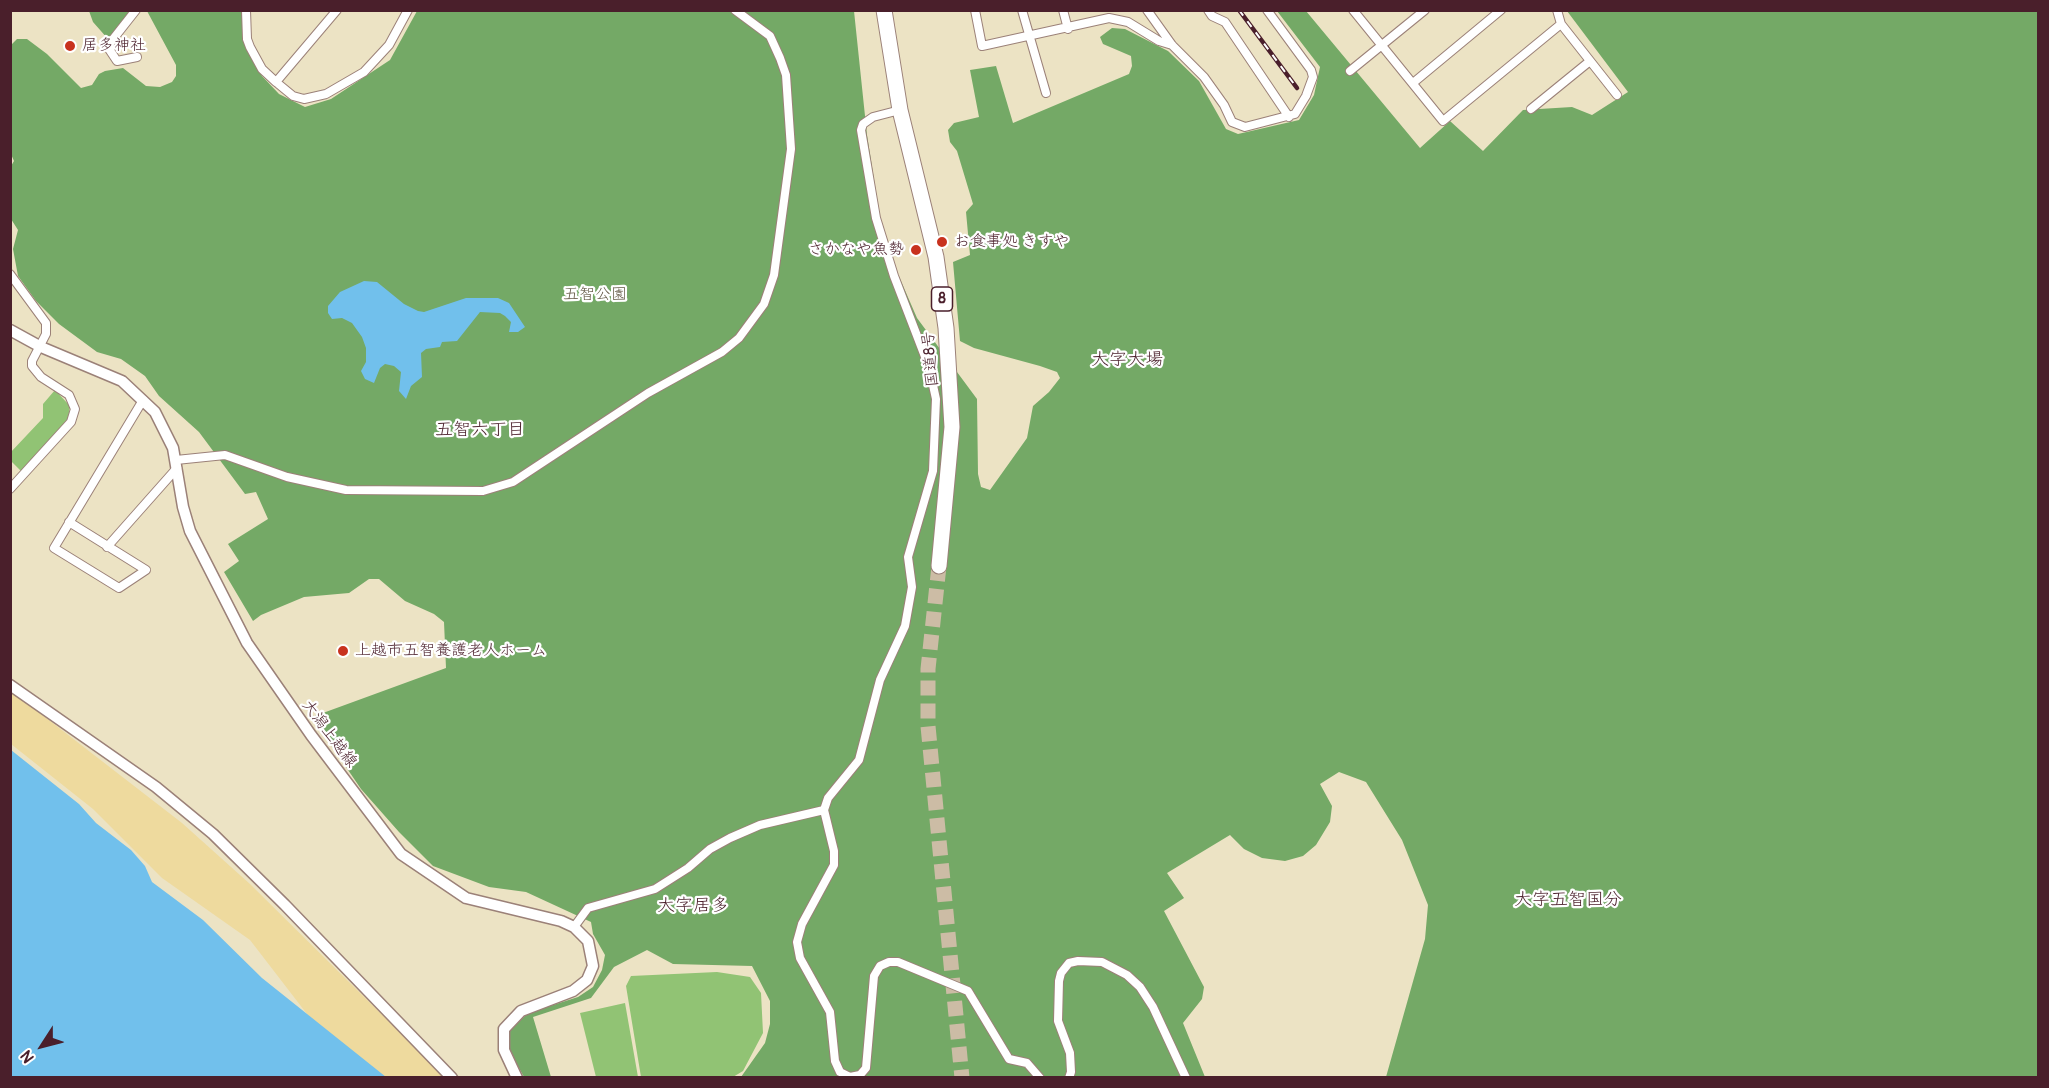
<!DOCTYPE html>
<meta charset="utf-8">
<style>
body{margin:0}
#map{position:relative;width:2049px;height:1088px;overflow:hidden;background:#ece3c4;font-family:Pangolin,sans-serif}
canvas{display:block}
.frame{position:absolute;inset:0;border:12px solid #4a1f2b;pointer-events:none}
.north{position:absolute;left:12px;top:1016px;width:60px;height:60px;-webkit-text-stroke:4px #fff;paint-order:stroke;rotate:234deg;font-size:16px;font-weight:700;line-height:24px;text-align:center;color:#4a1f2b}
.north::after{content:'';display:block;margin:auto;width:21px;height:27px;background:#4a1f2b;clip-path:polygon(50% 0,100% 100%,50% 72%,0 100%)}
</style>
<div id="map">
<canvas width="2049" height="1088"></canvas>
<div class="frame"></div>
<div class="north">N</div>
</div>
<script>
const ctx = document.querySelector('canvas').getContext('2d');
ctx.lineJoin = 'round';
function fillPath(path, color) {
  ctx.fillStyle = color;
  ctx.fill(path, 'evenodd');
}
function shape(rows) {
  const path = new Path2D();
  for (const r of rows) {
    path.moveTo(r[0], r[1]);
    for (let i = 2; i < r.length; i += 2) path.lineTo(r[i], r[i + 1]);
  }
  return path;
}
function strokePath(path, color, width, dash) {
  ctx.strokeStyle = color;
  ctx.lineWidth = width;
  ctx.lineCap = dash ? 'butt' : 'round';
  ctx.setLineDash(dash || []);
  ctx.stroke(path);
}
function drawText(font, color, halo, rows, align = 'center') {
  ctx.font = font + ' Pangolin,"Klee One",sans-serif';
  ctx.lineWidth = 4.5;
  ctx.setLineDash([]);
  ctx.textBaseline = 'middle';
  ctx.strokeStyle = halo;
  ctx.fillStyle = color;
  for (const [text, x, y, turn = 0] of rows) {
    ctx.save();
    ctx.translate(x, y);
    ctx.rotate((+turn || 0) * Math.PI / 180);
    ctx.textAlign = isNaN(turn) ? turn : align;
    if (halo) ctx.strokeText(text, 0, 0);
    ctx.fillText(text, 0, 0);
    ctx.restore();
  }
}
const green = shape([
 [55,390,70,406,68,419,21,471,11,461,10,453,43,418,43,404],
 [717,972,750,977,761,993,763,1033,743,1071,733,1077,641,1077,626,986,631,976],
 [625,1003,638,1077,596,1077,580,1013]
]);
const forest = shape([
 [89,11,132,11,108,39,93,22],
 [147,11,242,11,243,37,262,76,279,94,305,107,331,99,390,60,417,11,854,11,867,135,881,224,894,265,917,318,977,399,978,474,981,487,990,490,1027,438,1033,406,1049,392,1060,378,1057,372,1040,366,974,348,960,341,953,262,970,255,966,212,973,204,957,151,950,142,948,130,954,123,979,117,970,70,996,66,1013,123,1129,74,1132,66,1131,56,1103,44,1100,37,1112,28,1125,29,1168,51,1199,81,1226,129,1238,134,1299,120,1314,95,1320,67,1277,11,1306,11,1420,148,1450,121,1483,151,1523,110,1572,107,1592,115,1628,92,1567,11,2038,11,2038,1077,1386,1077,1425,939,1428,905,1402,840,1366,782,1339,772,1320,784,1332,806,1330,822,1316,845,1303,856,1285,861,1262,858,1244,849,1230,835,1167,873,1184,898,1164,911,1204,987,1202,999,1183,1023,1205,1077,741,1077,765,1043,770,1024,770,1001,752,966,673,964,647,950,614,967,591,998,533,1017,551,1077,524,1077,510,1052,510,1030,528,1013,578,997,593,987,602,970,605,955,593,934,591,922,526,892,489,887,433,866,399,832,361,789,312,717,446,668,444,622,434,614,405,601,379,579,369,579,349,593,304,597,261,615,253,621,224,572,239,561,228,544,268,519,256,492,245,494,199,432,159,396,145,376,121,359,97,352,59,324,36,301,18,276,13,249,18,230,11,219,11,166,14,161,10,152,11,45,17,39,27,39,47,54,81,88,92,85,99,74,105,71,123,68,146,86,160,87,172,82,176,76,176,65]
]);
const sand = shape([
 [10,690,182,823,250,884,445,1077,367,1077,327,1040,250,940,162,878,93,809,11,744]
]);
const water = shape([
 [364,281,377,282,404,304,418,311,424,312,466,298,498,298,509,303,525,327,518,332,509,332,511,322,505,316,500,313,480,312,457,341,442,342,440,347,426,349,421,353,422,377,411,386,406,399,399,391,401,372,394,366,385,364,380,368,374,383,365,379,361,371,366,362,366,348,362,337,352,323,342,318,332,319,328,313,328,306,340,292],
 [11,750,79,804,96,823,131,850,145,866,152,882,203,920,262,978,386,1077,11,1077]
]);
const highwayTunnel = shape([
 [939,566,928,669,928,726,962,1078]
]);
const street = shape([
 [136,10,110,43,109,49,117,61,137,57],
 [246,10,247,39,250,47,262,69,276,82],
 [337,10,276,82,293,96,304,99,326,94,364,72,389,45,408,10],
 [975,10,982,46,1109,18,1128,22,1159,41,1172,45],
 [1022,10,1046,93],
 [1063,10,1068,29],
 [1147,10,1172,45,1204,77,1224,105,1232,122,1245,127,1295,114,1306,96,1313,77,1311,70,1267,10],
 [1208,10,1212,16,1225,22,1289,117],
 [1353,10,1443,121,1561,24],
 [1557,10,1561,24,1617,95],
 [1350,71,1425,10],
 [1413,83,1501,10],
 [1531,109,1590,61],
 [900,110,873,117,863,124,861,130,876,218,894,276,929,367,936,399,933,471,908,557,912,587,905,626,880,680,859,760,828,798,824,810,834,851,834,865,802,924,797,942,800,958,830,1012,835,1061,840,1072,850,1077,860,1075,866,1068,874,976,880,966,889,962,898,962,968,991,1009,1059,1027,1063,1040,1078],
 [10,274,46,323,46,334,32,361,32,366,41,377,69,395,75,409,71,422,10,489],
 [176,460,225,455,287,477,346,490,483,491,513,482,648,393,722,352,739,338,764,304,774,275,791,149,786,75,780,58,770,36,735,10],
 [69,522,146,570,119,588,54,548,143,400],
 [107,547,177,468],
 [574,927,588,908,655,889,688,868,710,849,730,838,760,825,824,810],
 [1069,1078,1071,1072,1070,1053,1058,1021,1059,981,1061,973,1069,963,1078,961,1102,962,1127,975,1140,987,1153,1007,1186,1078]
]);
const secondary = shape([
 [10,330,41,347,122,381,155,412,173,448,183,507,190,531,247,643,311,735,401,854,466,898,561,921,574,927,588,941,593,966,587,980,573,991,521,1011,504,1029,504,1050,517,1078],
 [10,685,156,787,213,834,285,905,452,1078]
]);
const highway = shape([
 [884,10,900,110,936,257,946,328,952,427,939,566]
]);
const rail = shape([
 [1239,10,1297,88]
]);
const markers = [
 [70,46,6,"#c8321e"],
 [942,242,6,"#c8321e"],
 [916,250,6,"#c8321e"],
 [343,651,6,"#c8321e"]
];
const shields = [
 [942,299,21]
];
const shieldNames = [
 ["8",942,299]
];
const poiNames = [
 ["居多神社",82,46],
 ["お食事処 きすや",954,242],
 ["さかなや魚勢",904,250,"right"],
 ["上越市五智養護老人ホーム",355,651]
];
const parkNames = [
 ["五智公園",595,295]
];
const streetNames = [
 ["国道8号",931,359,-95],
 ["大潟上越線",329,734,53]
];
const neighbourhoodNames = [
 ["大字大場",1127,360],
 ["五智六丁目",480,430],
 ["大字五智国分",1568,900],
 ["大字居多",693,906]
];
fillPath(green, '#91c374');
fillPath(forest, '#74a966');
fillPath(sand, '#eeda9e');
fillPath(water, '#71c0ec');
strokePath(highwayTunnel, '#ccbca5', 15, [15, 8]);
strokePath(street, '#9b8178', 10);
strokePath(secondary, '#9b8178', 13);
strokePath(highway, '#9b8178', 17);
strokePath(street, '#fff', 8);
strokePath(secondary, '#fff', 10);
strokePath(highway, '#fff', 15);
strokePath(rail, '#4a1f2b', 4.5);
strokePath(rail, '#fff', 2, [7]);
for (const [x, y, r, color] of markers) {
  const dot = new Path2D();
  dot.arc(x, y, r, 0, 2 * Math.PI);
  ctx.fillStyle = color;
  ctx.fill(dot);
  strokePath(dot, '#fff', 2);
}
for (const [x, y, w] of shields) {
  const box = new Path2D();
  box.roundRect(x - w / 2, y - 12, w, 24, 4.5);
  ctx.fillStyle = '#fff';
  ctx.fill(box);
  strokePath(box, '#4a1f2b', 1.5);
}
drawText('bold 15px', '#4a1f2b', null, shieldNames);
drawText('16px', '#4a1f2b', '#fff', poiNames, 'left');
drawText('16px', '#635845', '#fff', parkNames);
drawText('16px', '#4a1f2b', '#fff', streetNames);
drawText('18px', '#4a1f2b', '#fff', neighbourhoodNames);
</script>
